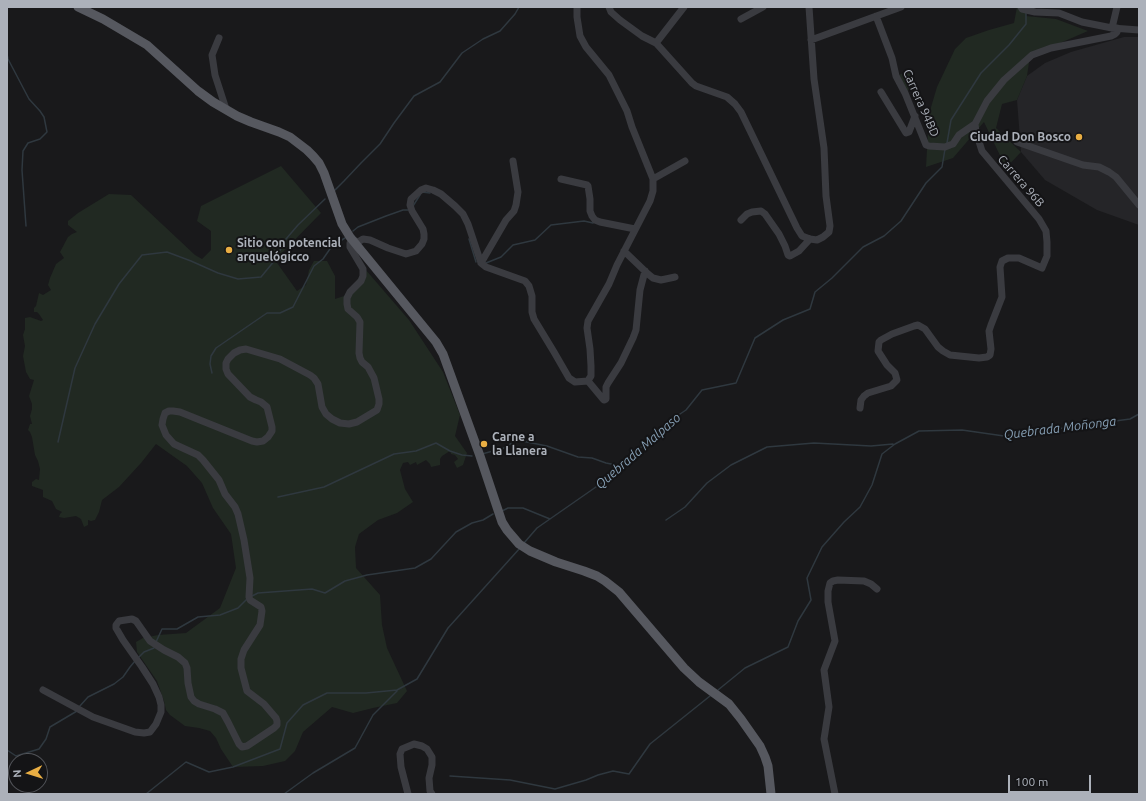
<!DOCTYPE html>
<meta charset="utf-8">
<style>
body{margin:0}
#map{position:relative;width:1146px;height:801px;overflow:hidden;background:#19191b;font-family:Ubuntu,sans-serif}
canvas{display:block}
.frame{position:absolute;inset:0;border:8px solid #acb1ba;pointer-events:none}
.north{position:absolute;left:8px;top:753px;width:40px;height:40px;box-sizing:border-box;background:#141416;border:1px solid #515358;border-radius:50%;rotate:266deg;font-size:11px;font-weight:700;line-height:16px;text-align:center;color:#acb1ba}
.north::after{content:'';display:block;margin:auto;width:14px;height:18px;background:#e9ae43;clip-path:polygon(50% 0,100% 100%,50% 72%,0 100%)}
.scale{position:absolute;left:1008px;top:775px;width:83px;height:18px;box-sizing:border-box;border:2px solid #acb1ba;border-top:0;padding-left:5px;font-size:12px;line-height:14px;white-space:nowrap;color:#acb1ba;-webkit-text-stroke:3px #141416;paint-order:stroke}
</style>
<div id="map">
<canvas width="1146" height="801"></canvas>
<div class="frame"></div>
<div class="north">N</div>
<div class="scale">100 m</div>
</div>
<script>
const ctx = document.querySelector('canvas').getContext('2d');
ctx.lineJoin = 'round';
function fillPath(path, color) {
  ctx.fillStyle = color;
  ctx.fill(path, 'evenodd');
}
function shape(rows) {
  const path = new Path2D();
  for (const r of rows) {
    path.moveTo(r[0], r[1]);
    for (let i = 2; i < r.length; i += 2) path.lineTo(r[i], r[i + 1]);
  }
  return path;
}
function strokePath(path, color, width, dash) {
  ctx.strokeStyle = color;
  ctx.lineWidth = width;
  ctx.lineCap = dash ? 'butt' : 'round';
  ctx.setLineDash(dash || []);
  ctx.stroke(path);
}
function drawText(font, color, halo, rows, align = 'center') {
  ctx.font = font + ' Ubuntu,sans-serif';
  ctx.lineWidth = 4;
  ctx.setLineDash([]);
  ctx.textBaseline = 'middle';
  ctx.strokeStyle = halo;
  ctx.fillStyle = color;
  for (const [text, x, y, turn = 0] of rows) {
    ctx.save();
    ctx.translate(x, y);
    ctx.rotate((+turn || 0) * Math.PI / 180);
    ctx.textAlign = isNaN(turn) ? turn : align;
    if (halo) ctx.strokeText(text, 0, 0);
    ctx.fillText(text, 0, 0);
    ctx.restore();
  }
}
const built = shape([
 [1124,37,1139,37,1139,225,1097,210,1045,180,1021,152,1017,100,1027,76,1045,63,1071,52]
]);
const green = shape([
 [1017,7,1027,7,1026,16,1056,19,1088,31,1030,56,1027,76,1017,100,1002,104,996,128,1021,152,1006,168,984,122,953,158,926,167,929,114,937,87,955,49,966,38,989,30,1014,23],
 [909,70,917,86,907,91,899,75],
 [281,166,321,213,275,260,297,291,306,285,309,270,314,261,327,261,335,276,335,299,344,296,352,287,365,269,409,320,443,372,460,415,455,436,467,453,463,465,457,468,454,462,458,459,455,455,451,454,450,451,442,456,440,459,440,465,431,467,430,464,426,460,417,465,416,462,410,465,408,462,403,463,400,470,405,489,413,502,397,513,378,520,359,534,355,547,356,568,380,595,382,625,387,648,407,691,397,703,373,708,353,713,332,707,303,732,295,751,285,761,263,766,233,767,221,749,216,738,210,731,199,728,185,726,170,715,166,710,164,701,157,681,137,652,136,642,143,638,158,635,186,633,220,608,236,568,231,534,213,508,202,483,187,466,156,444,141,463,119,487,102,500,99,512,95,520,91,521,88,520,88,525,84,527,81,519,76,516,64,518,59,517,60,514,62,512,56,509,52,501,43,497,43,490,32,486,32,482,36,479,39,480,40,469,38,461,35,455,32,437,30,432,28,430,30,424,32,424,30,416,32,409,32,404,29,396,34,380,30,379,26,372,23,356,25,346,23,335,25,329,25,318,30,317,41,321,43,320,39,314,37,312,34,312,34,308,36,306,39,293,43,295,51,290,48,285,50,278,56,264,64,258,60,252,68,237,72,234,77,232,68,225,68,221,78,213,109,194,131,195,195,255,202,259,211,250,211,231,197,221,201,206]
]);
const stream = shape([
 [7,54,8,59,29,99,40,111,44,117,47,132,40,139,28,143,23,151,22,170,26,226],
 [947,143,951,120,981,73,1009,45,1026,24,1026,13],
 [334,191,344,181,361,163,380,144,394,123,414,96,440,82,462,53,483,39,500,31,515,14,519,7],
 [422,192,430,193],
 [413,206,420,195],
 [353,231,358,227,386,216,403,210,408,210],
 [469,239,476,262],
 [486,263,501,257,513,245,535,240,551,225,584,221,593,223],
 [212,373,210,364,211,356,216,348,267,313,280,313,293,307,314,266,323,259,332,246,345,238],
 [58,442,75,368,95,324,119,284,142,255,167,252,191,261,218,273,238,279,261,277,275,260,286,239,298,225,325,199],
 [482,454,504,448,517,440,547,446,578,457,592,458,606,463,621,466],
 [278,497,324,487,394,454,416,451,436,443,450,451,462,455,472,456],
 [502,511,508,508,523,508,550,519],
 [666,520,685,507,707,483,731,465,767,447,814,443,871,446,893,444],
 [524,543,537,528,606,480,668,422,686,410,702,390,736,383,755,338,783,320,810,309,815,292,832,278,863,247,884,236,901,221,926,183,942,167,945,149],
 [252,596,258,593,312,589,325,593,345,581,367,575,415,568,431,559,456,532,472,523,483,520,493,514],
 [156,642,162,629,177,629,198,617,220,615,238,608,247,599],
 [139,657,144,652,154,648],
 [718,690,745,668,788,647,798,621,811,600,807,578,822,547,844,522,860,507,872,485,882,454,895,444,919,431,962,430,1004,436,1130,419,1139,414],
 [79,707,88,697,114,684,123,677,130,667,135,661],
 [7,750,16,756,39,749,46,739,50,727,77,711],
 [450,776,510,780,555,789,586,780,598,775,613,771,629,774,650,744,710,696],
 [146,794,186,762,209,772,233,767,280,749,287,723,303,705,327,693,366,693,397,690,417,679,448,628,520,548],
 [284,794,313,773,355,748,373,715,397,691]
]);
const minor = shape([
 [609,7,611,12,620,20,642,36,656,43,692,83,696,86,727,97,735,104,741,112,797,228,802,236,810,239,817,240,823,237,829,232,830,226,826,196,824,148,814,79,809,7],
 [1021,7,1022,9,1035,12,1059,13,1082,22,1112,28,1139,30],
 [876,16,892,58,896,76,905,93,926,145,929,146,945,147,950,145,953,144,959,135,975,124],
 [741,19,763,7],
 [1112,28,1117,7],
 [219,38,212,55,215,75,226,109],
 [811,40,901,7],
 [656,43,684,7],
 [881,92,906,133,909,132,915,116],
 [1017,142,1083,165,1099,167,1109,172,1116,177,1139,205],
 [561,179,587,185,588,186,590,199,590,211,592,216,595,220,600,222,635,229],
 [653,179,685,161],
 [741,220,747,214,752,212,761,211,765,214,779,234,785,246,788,255,790,256,799,251,810,239],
 [624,251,648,274,653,278,661,280,675,277],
 [481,263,506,220,514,211,516,205,518,192,513,161],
 [588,381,603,399,604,400,606,399,606,387,608,383,621,363,633,338,636,330,640,290,645,271],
 [860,408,861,400,864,396,868,393,891,386,897,380,895,373,887,365,878,351,879,342,881,340,892,334,914,326,918,325,925,329,938,347,943,351,950,355,979,358,987,357,990,355,991,349,989,331,991,325,1002,297,1000,267,1002,261,1008,258,1019,258,1042,268,1047,256,1047,242,1046,231,1039,219,982,151,976,132,975,124,987,101,1004,80,1032,55,1051,48,1111,36,1115,34,1117,32,1117,28],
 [43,690,93,717,135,732,144,733,150,732,156,724,161,712,161,705,159,697,153,684,142,667,123,640,116,628,116,625,119,621,132,619,136,621,150,641,164,650,178,657,185,663,187,668,188,683,191,697,194,701,199,704,215,709,223,713,228,722,239,744,242,747,247,746,274,728,277,725,277,721,276,718,264,704,247,691,241,668,241,659,244,650,260,625,262,611,261,607,250,600,249,597,250,578,244,540,238,514,235,507,225,494,219,480,203,460,198,455,174,444,166,435,162,425,163,419,165,413,169,411,173,411,180,412,252,441,257,442,263,441,268,437,272,431,272,427,267,407,261,402,256,400,250,397,228,374,226,369,226,363,228,359,234,353,240,350,246,349,280,359,310,375,314,378,318,384,322,407,326,414,332,419,340,423,349,424,357,422,377,410,379,404,379,399,374,378,368,367,362,362,360,358,359,353,360,322,357,317,348,309,347,304,347,298,350,292,361,281,363,276,363,269,350,247,350,243,353,240,358,242,363,239,370,240,388,248,406,254,416,251,422,244,424,239,424,234,423,229,412,211,410,205,411,199,421,190,426,188,433,190,441,194,455,206,463,214,468,224,481,263,486,267,525,281,529,286,532,296,532,312,534,319,554,352,569,378,575,382,588,381,589,379,591,376,591,366,590,349,587,328,588,321,609,284,617,265,650,201,653,191,653,179,632,127,627,111,609,75,586,47,580,36,577,17,577,7],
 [408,794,401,767,400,754,402,749,414,744,422,746,427,749,432,757,432,765,429,778,430,791,432,794],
 [835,794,824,739,829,707,824,670,835,641,828,602,828,591,830,583,833,581,838,580,864,581,871,584,877,589]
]);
const major = shape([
 [78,7,103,19,147,45,198,91,213,102,237,116,251,122,279,132,290,137,307,150,313,156,319,163,324,173,342,224,350,237,436,342,443,354,480,456,502,522,507,530,519,544,530,551,556,562,584,571,597,576,605,581,619,592,684,668,699,682,729,704,741,719,760,746,765,757,768,766,771,794]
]);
const markers = [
 [1079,137,4,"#e9ae43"],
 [229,250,4,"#e9ae43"],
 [484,444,4,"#e9ae43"]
];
const streetNames = [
 ["Carrera 94BD",921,103,66],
 ["Carrera 96B",1021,181,49]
];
const poiNames = [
 ["Ciudad Don Bosco",1071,137,"right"],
 ["Sitio con potencial",237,243],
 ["arquelógicco",237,257],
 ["Carne a",492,437],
 ["la Llanera",492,451]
];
const waterNames = [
 ["Quebrada Moñonga",1060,428,-7],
 ["Quebrada Malpaso",638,451,-41]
];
fillPath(built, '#252528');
fillPath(green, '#212922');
strokePath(stream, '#2f383f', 1.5);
strokePath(minor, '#3a3b40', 7);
strokePath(major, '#56585f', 9);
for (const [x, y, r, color] of markers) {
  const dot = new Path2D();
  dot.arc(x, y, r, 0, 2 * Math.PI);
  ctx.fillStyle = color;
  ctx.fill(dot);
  strokePath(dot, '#141416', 1.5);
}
drawText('12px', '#acb1ba', '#141416', streetNames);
drawText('bold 12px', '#acb1ba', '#141416', poiNames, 'left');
drawText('italic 13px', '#859eb3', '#141416', waterNames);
</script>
